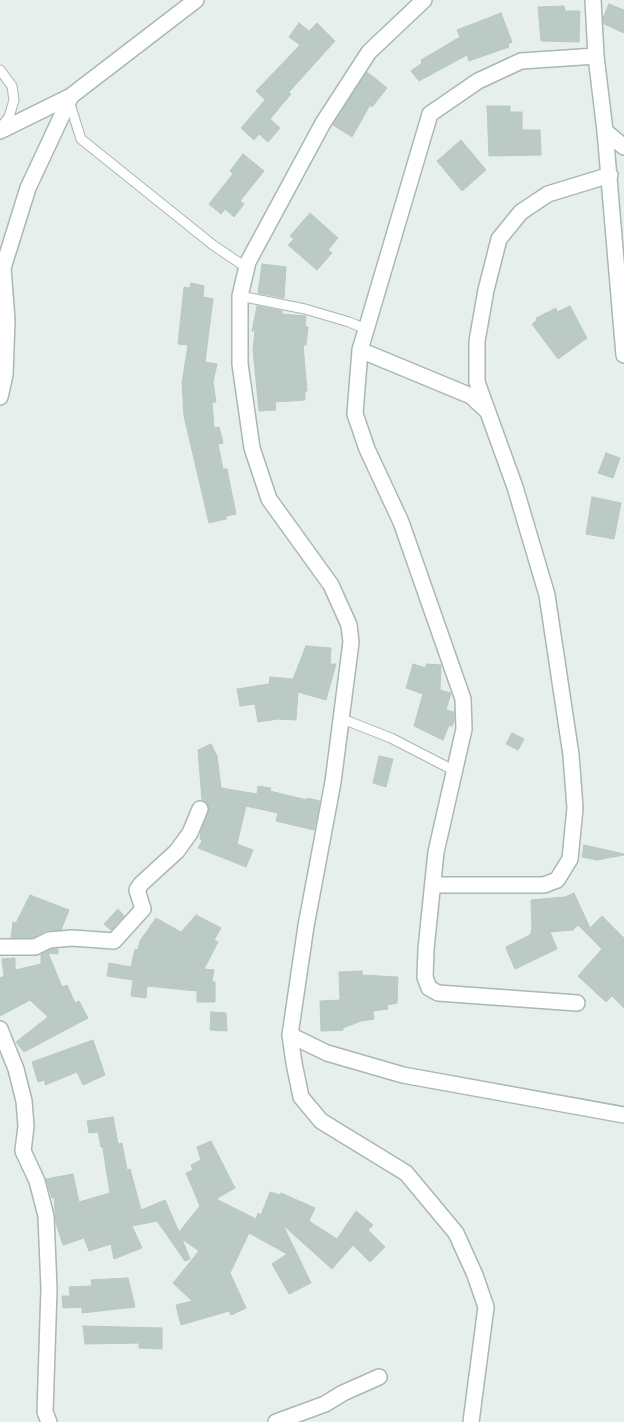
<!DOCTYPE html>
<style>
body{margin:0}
canvas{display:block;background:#e6efeb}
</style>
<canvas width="624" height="1422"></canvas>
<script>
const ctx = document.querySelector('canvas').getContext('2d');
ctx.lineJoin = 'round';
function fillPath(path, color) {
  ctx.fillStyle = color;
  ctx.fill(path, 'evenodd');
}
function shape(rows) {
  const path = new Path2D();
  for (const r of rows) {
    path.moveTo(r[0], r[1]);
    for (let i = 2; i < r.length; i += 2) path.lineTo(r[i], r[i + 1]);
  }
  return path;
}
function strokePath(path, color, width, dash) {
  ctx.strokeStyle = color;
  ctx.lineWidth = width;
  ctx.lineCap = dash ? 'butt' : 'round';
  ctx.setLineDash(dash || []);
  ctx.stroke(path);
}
const building = shape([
 [609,4,624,10,624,33,604,24,603,18,609,4],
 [564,6,565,11,580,11,579,42,541,41,538,7,564,6],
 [501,13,512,42,508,44,509,47,469,61,467,55,419,81,411,71,422,63,421,60,460,37,457,30,501,13],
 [299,23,309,31,317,23,335,41,289,92,291,94,270,119,280,128,268,142,259,134,254,140,241,128,265,100,256,91,300,45,289,37,299,23],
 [367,72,387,88,372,107,370,105,352,137,333,125,367,72],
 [487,106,510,106,510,112,522,112,522,130,540,130,541,155,489,156,487,106],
 [461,140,486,170,462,191,437,161,461,140],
 [243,154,264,171,240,201,244,204,234,217,225,209,221,214,209,204,233,174,230,171,243,154],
 [310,213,338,238,328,250,332,253,317,270,288,245,294,239,290,236,310,213],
 [262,264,286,267,284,298,258,293,262,264],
 [191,283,204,286,203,297,213,299,205,362,217,364,213,382,216,402,212,402,214,428,219,427,223,443,218,444,223,469,227,469,236,514,226,516,226,519,209,523,184,416,182,383,188,345,178,344,184,287,190,288,191,283],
 [257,306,282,311,282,314,306,316,305,327,308,327,306,345,303,345,307,391,305,391,305,400,275,402,276,410,259,411,253,350,255,331,252,331,257,306],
 [570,306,587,338,558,359,532,324,537,320,536,318,556,308,557,312,570,306],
 [606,453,620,458,613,478,598,473,606,453],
 [592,497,621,503,614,539,586,534,592,497],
 [306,646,331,648,330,664,336,664,326,700,298,692,296,720,278,719,258,722,255,704,240,706,237,689,269,684,270,677,293,679,306,646],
 [413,664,426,668,426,664,441,665,440,690,451,693,446,710,454,712,454,721,452,726,449,725,443,740,414,726,423,694,406,688,413,664],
 [512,733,524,739,518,750,506,744,512,733],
 [211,744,217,756,221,788,257,794,258,786,271,788,270,791,307,800,307,798,320,801,314,830,276,821,278,813,246,806,237,844,253,850,246,867,198,848,202,841,200,839,201,830,209,808,202,800,198,750,211,744],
 [379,756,393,759,386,787,373,783,379,756],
 [584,845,624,854,624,855,597,860,582,857,584,845],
 [574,893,590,928,602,916,624,938,624,1008,612,996,606,1002,578,976,602,949,578,925,573,930,550,932,557,949,515,969,508,953,506,947,530,935,532,929,531,900,565,897,574,893],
 [30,895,69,910,61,930,45,931,33,938,11,938,13,922,16,923,30,895],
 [118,909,124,916,111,930,104,924,118,909],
 [196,915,221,928,214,940,218,942,204,969,214,970,212,982,215,982,215,1002,197,1002,197,991,147,986,146,998,131,996,133,980,107,976,109,963,131,967,135,949,138,950,140,941,156,918,181,932,196,915],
 [52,949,58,949,58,954,48,953,62,987,67,985,75,1003,79,1001,88,1018,24,1052,16,1042,48,1017,30,1000,0,1016,0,978,4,976,2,959,15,958,15,970,41,964,41,954,52,949],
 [362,971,362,975,398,977,397,1003,387,1005,388,1009,373,1011,374,1019,361,1021,343,1028,343,1030,321,1031,320,1001,340,1000,339,972,362,971],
 [211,1012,226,1013,227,1031,210,1030,211,1012],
 [93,1040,105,1075,83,1085,77,1072,45,1085,45,1080,38,1082,32,1062,93,1040],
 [113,1117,118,1144,122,1143,127,1170,130,1169,141,1210,165,1200,179,1232,200,1206,186,1173,193,1170,191,1165,201,1160,197,1147,211,1141,235,1188,216,1199,256,1219,258,1213,261,1215,270,1192,280,1195,281,1193,315,1208,309,1221,337,1239,356,1211,373,1225,368,1230,385,1247,370,1262,353,1245,332,1269,283,1225,311,1283,289,1294,272,1264,287,1254,249,1233,230,1273,246,1308,231,1315,229,1311,181,1325,176,1305,192,1301,173,1283,199,1251,182,1239,190,1259,185,1261,157,1221,132,1226,142,1248,114,1259,111,1244,89,1251,84,1238,63,1245,56,1223,54,1197,52,1198,46,1179,73,1174,79,1202,110,1193,103,1149,106,1148,101,1147,98,1132,89,1133,87,1121,113,1117],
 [128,1278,135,1307,82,1313,82,1307,63,1308,62,1296,70,1296,69,1287,92,1286,91,1280,128,1278],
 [83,1326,162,1328,162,1349,139,1348,139,1343,85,1344,83,1326]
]);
const service = shape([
 [0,70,12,86,14,100,9,117,0,128],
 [69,101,81,139,213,245,247,268],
 [240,296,305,309,349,322,366,329],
 [340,718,391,738,455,771]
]);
const minor = shape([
 [424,0,369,52,323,123,248,262,240,296,240,364,252,448,269,499,331,585,349,625,351,642,333,782,306,926,290,1035,294,1063,301,1097,321,1121,406,1173,456,1233,475,1275,486,1307,471,1422],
 [593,0,596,56,605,131,624,355],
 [0,131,71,96,196,0],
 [605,131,624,147],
 [360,350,471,396,486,410],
 [0,397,5,375,7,320,3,268,28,188,71,96],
 [434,885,544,885,557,880,570,859,575,808,571,755,547,595,515,487,477,382,477,341,486,290,499,239,521,212,548,194,610,175],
 [0,947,35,947,49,940,72,938,114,941,143,909,137,890,141,884,177,851,190,833,200,809],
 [577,1003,438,993,429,988,425,977,426,949,436,852,464,729,463,699,401,522,367,449,355,414,360,350,430,114,478,81,521,61,596,56],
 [0,1029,16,1069,24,1101,26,1126,23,1151,37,1181,46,1216,49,1289,45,1412,49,1422],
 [290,1035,327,1053,403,1075,624,1115],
 [276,1422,325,1404,343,1393,379,1377]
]);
fillPath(building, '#bbcac4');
strokePath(building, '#b8c9c2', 1);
strokePath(service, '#a8b8b2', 11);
strokePath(minor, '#a8b8b2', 18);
strokePath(service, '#fff', 9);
strokePath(minor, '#fff', 15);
</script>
